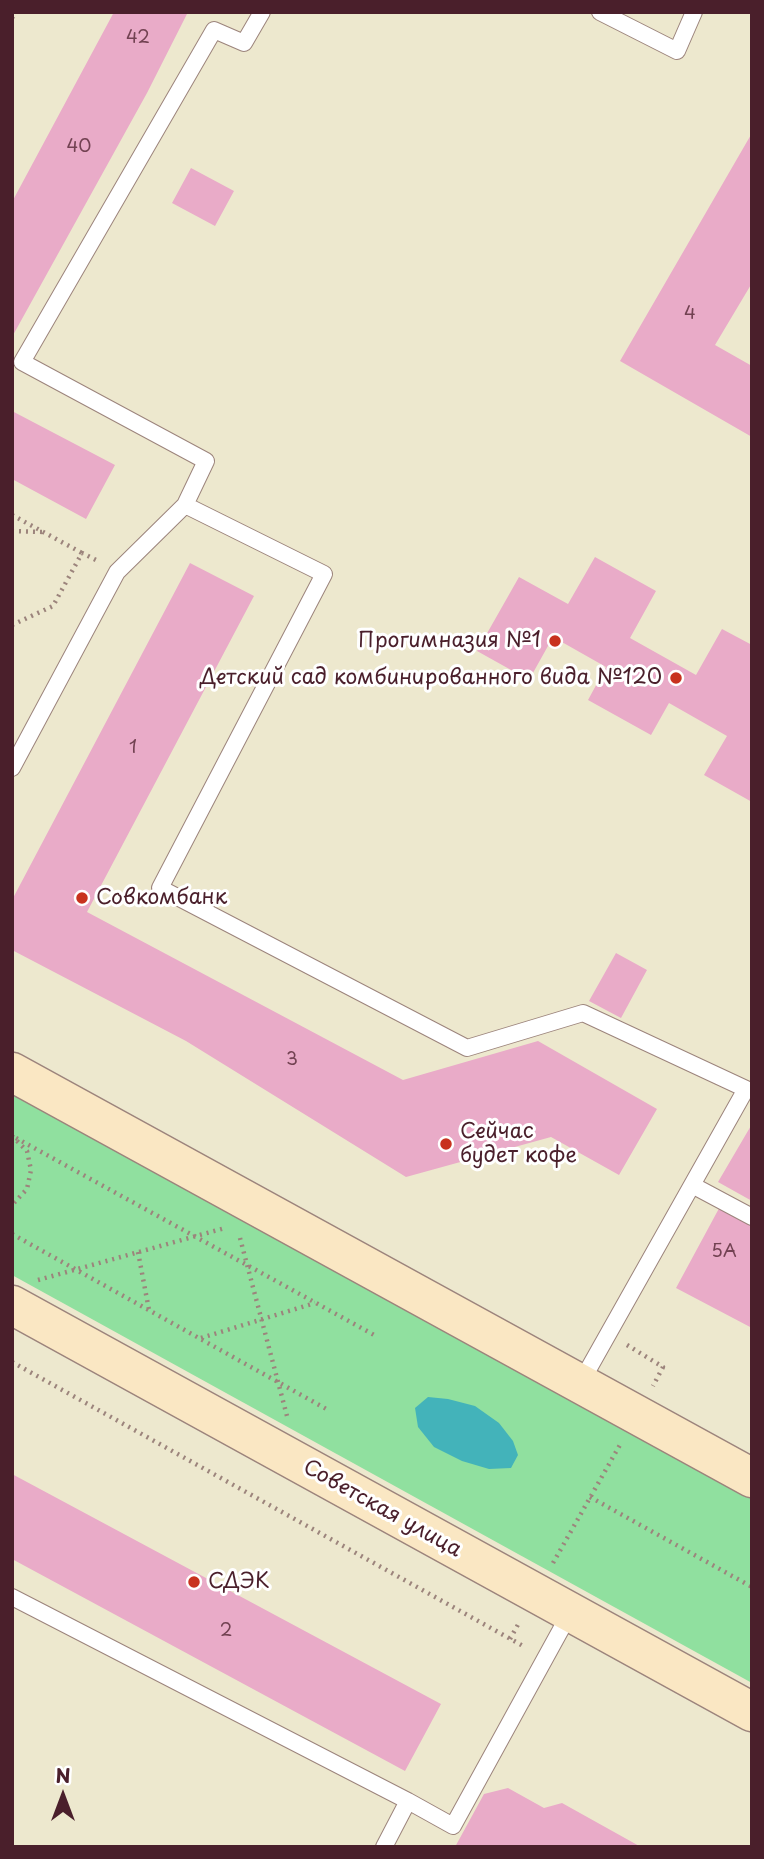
<!DOCTYPE html>
<meta charset="utf-8">
<style>
body{margin:0}
#map{position:relative;width:764px;height:1859px;overflow:hidden;background:#ede8ce;font-family:"Playpen Sans",sans-serif}
canvas{display:block}
.frame{position:absolute;inset:0;border:14px solid #4a1f2b;pointer-events:none}
.north{position:absolute;left:28px;top:1761px;width:70px;height:70px;-webkit-text-stroke:5px #fff;paint-order:stroke;rotate:0deg;font-size:19px;font-weight:700;line-height:28px;text-align:center;color:#4a1f2b}
.north::after{content:'';display:block;margin:auto;width:24px;height:32px;background:#4a1f2b;clip-path:polygon(50% 0,100% 100%,50% 72%,0 100%)}
</style>
<div id="map">
<canvas width="764" height="1859"></canvas>
<div class="frame"></div>
<div class="north">N</div>
</div>
<script>
const ctx = document.querySelector('canvas').getContext('2d');
ctx.lineJoin = 'round';
function fillPath(path, color) {
  ctx.fillStyle = color;
  ctx.fill(path, 'evenodd');
}
function shape(rows) {
  const path = new Path2D();
  for (const r of rows) {
    path.moveTo(r[0], r[1]);
    for (let i = 2; i < r.length; i += 2) path.lineTo(r[i], r[i + 1]);
  }
  return path;
}
function strokePath(path, color, width, dash) {
  ctx.strokeStyle = color;
  ctx.lineWidth = width;
  ctx.lineCap = dash ? 'butt' : 'round';
  ctx.setLineDash(dash || []);
  ctx.stroke(path);
}
function drawText(font, color, halo, rows, align = 'center') {
  ctx.font = font + ' "Playpen Sans",sans-serif';
  ctx.lineWidth = 6;
  ctx.setLineDash([]);
  ctx.textBaseline = 'middle';
  ctx.strokeStyle = halo;
  ctx.fillStyle = color;
  for (const [text, x, y, turn = 0] of rows) {
    ctx.save();
    ctx.translate(x, y);
    ctx.rotate((+turn || 0) * Math.PI / 180);
    ctx.textAlign = isNaN(turn) ? turn : align;
    if (halo) ctx.strokeText(text, 0, 0);
    ctx.fillText(text, 0, 0);
    ctx.restore();
  }
}
const green = shape([
 [12,1089,752,1499,752,1683,12,1275]
]);
const water = shape([
 [428,1397,448,1399,475,1406,499,1423,513,1441,518,1455,511,1468,489,1469,462,1461,434,1447,418,1427,415,1408]
]);
const building = shape([
 [114,12,188,12,147,93,12,337,12,202],
 [752,133,752,283,715,345,752,366,752,437,620,361],
 [191,168,234,191,215,226,172,203],
 [12,411,115,465,86,519,12,479],
 [595,557,656,591,630,638,696,675,722,629,752,645,752,802,704,775,727,736,669,703,651,735,588,700,606,667,553,637,529,680,477,651,519,577,568,604],
 [190,563,254,596,87,912,403,1080,538,1041,657,1109,619,1175,551,1137,406,1177,186,1041,12,950,12,900],
 [616,953,647,970,621,1018,589,1001],
 [752,1124,752,1201,718,1182],
 [723,1201,752,1217,752,1328,676,1288],
 [12,1474,441,1704,405,1771,12,1559],
 [508,1788,544,1808,562,1803,641,1847,455,1847,484,1794]
]);
const path = shape([
 [12,18,16,12],
 [12,515,82,553],
 [12,531,44,532],
 [12,625,53,606,82,553,96,560],
 [12,1136,27,1151,31,1170,27,1189,12,1205],
 [16,1138,376,1336],
 [12,1234,330,1411],
 [240,1238,287,1416],
 [138,1252,149,1310],
 [38,1280,225,1228],
 [201,1338,315,1303],
 [627,1345,663,1367,653,1386],
 [12,1362,525,1647],
 [590,1497,752,1587],
 [553,1563,621,1443],
 [510,1639,520,1621]
]);
const lane = shape([
 [600,12,677,51,694,12],
 [185,505,206,461,22,362,214,30,244,43,262,12],
 [12,768,117,572,185,505,324,574,160,888,467,1048,583,1013,746,1089,580,1384],
 [692,1185,752,1217],
 [12,1597,408,1801],
 [384,1847,408,1801,453,1826,570,1613]
]);
const secondary = shape([
 [12,1072,752,1478],
 [12,1305,752,1712]
]);
const markers = [
 [555,641,7,"#c8321e"],
 [676,678,7,"#c8321e"],
 [82,898,7,"#c8321e"],
 [446,1144,7,"#c8321e"],
 [194,1582,7,"#c8321e"]
];
const numberNames = [
 ["42",138,38],
 ["40",79,147],
 ["4",690,314],
 ["1",133,748],
 ["3",292,1060],
 ["5А",724,1252],
 ["2",226,1631]
];
const poiNames = [
 ["Прогимназия №1",541,641,"right"],
 ["Детский сад комбинированного вида №120",662,678,"right"],
 ["Совкомбанк",96,898],
 ["Сейчас",460,1132],
 ["будет кофе",460,1156],
 ["СДЭК",208,1582]
];
const streetNames = [
 ["Советская улица",382,1509,29]
];
fillPath(green, '#90e09f');
fillPath(water, '#43b3ba');
fillPath(building, '#e9abc8');
strokePath(lane, '#9c847c', 18);
strokePath(secondary, '#9c847c', 41);
strokePath(path, '#9c847c', 4.5, [2, 5]);
strokePath(lane, '#fff', 16);
strokePath(secondary, '#fae7c3', 38);
for (const [x, y, r, color] of markers) {
  const dot = new Path2D();
  dot.arc(x, y, r, 0, 2 * Math.PI);
  ctx.fillStyle = color;
  ctx.fill(dot);
  strokePath(dot, '#fff', 2.5);
}
drawText('18px', '#724252', null, numberNames);
drawText('21px', '#4a1f2b', '#fff', poiNames, 'left');
drawText('21px', '#4a1f2b', '#fff', streetNames);
</script>
